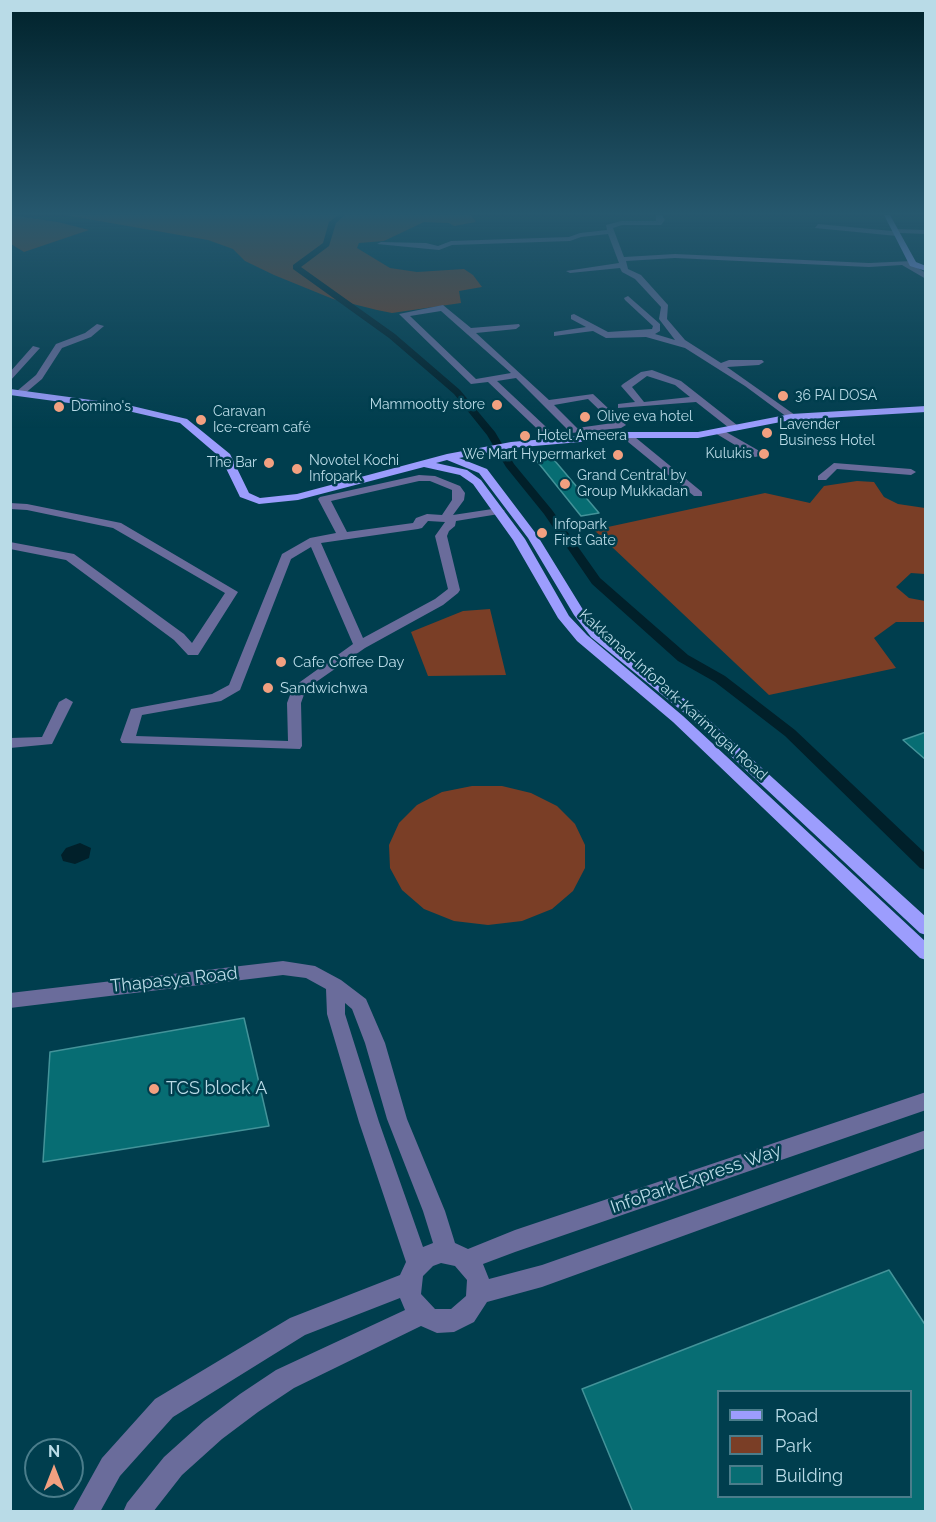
<!DOCTYPE html>
<meta charset="utf-8">
<style>
body{margin:0}
#map{position:relative;width:936px;height:1522px;overflow:hidden;background:#003e4e;font-family:Raleway,sans-serif}
canvas{display:block}
.frame{position:absolute;inset:0;border:12px solid #b9dbe7;pointer-events:none}
.legend{position:absolute;left:717px;top:1390px;width:195px;height:108px;box-sizing:border-box;background:#003e4e;border:2px solid #4a7d8b;margin:0;padding:8px 10px;list-style:none;font-size:18px;color:#b9dbe7}
.legend li{display:flex;align-items:center;gap:12px;height:30px}
.legend b{width:30px;border:2px solid #4a7d8b}
.north{position:absolute;left:24px;top:1438px;width:60px;height:60px;box-sizing:border-box;background:#003e4e;border:2px solid #4a7d8b;border-radius:50%;rotate:0deg;font-size:16px;font-weight:700;line-height:24px;text-align:center;color:#b9dbe7}
.north::after{content:'';display:block;margin:auto;width:21px;height:27px;background:#f2a080;clip-path:polygon(50% 0,100% 100%,50% 72%,0 100%)}
</style>
<div id="map">
<canvas width="936" height="1522"></canvas>
<div class="frame"></div>
<ul class="legend">
<li><b style="height:8px;background:#9c9dfd"></b>Road</li>
<li><b style="height:16px;background:#7a3e26"></b>Park</li>
<li><b style="height:16px;background:#076d73"></b>Building</li>
</ul>
<div class="north">N</div>
</div>
<script>
const ctx = document.querySelector('canvas').getContext('2d');
ctx.lineJoin = 'round';
function fillPath(path, color) {
  ctx.fillStyle = color;
  ctx.fill(path, 'evenodd');
}
function shape(rows) {
  const path = new Path2D();
  for (const r of rows) {
    path.moveTo(r[0], r[1]);
    for (let i = 2; i < r.length; i += 2) path.lineTo(r[i], r[i + 1]);
  }
  return path;
}
function strokePath(path, color, width, dash) {
  ctx.strokeStyle = color;
  ctx.lineWidth = width;
  ctx.lineCap = dash ? 'butt' : 'round';
  ctx.setLineDash(dash || []);
  ctx.stroke(path);
}
function drawText(font, color, halo, rows, align = 'center') {
  ctx.font = font + ' Raleway,sans-serif';
  ctx.lineWidth = 5;
  ctx.setLineDash([]);
  ctx.textBaseline = 'middle';
  ctx.strokeStyle = halo;
  ctx.fillStyle = color;
  for (const [text, x, y, turn = 0] of rows) {
    ctx.save();
    ctx.translate(x, y);
    ctx.rotate((+turn || 0) * Math.PI / 180);
    ctx.textAlign = isNaN(turn) ? turn : align;
    if (halo) ctx.strokeText(text, 0, 0);
    ctx.fillText(text, 0, 0);
    ctx.restore();
  }
}
const green = shape([
 [11,215,58,222,89,230,24,252,11,244],
 [65,215,471,215,476,222,454,226,449,223,424,222,384,241,359,243,357,248,390,268,417,272,464,269,473,275,482,287,459,291,461,303,392,313,377,310,333,299,274,275,245,261,233,249,208,240],
 [857,481,874,482,884,497,898,504,925,508,925,574,911,573,896,587,909,598,925,601,925,622,896,622,874,638,896,668,769,695,594,530,765,493,810,503,824,486],
 [490,609,506,675,428,676,411,632,463,611],
 [472,786,502,786,531,793,557,806,575,824,585,845,585,868,573,891,552,909,522,921,488,925,454,921,424,909,402,890,390,868,389,845,399,823,417,805,442,792]
]);
const water = shape([
 [80,843,91,848,89,858,75,864,63,861,61,855,66,848]
]);
const canal = shape([
 [338,215,345,215,336,223,329,246,301,267,395,334,460,390,495,432,514,464,552,510,600,578,688,655,725,676,795,730,926,854,926,870,920,868,785,736,715,682,678,661,592,584,544,514,506,467,487,435,454,394,389,338,293,269,293,265,323,243,329,222,338,215]
]);
const building = shape([
 [548,453,555,461,599,513,581,516,532,455,548,453],
 [926,732,926,760,903,740,926,732],
 [244,1018,269,1126,43,1162,50,1052,244,1018],
 [889,1270,926,1326,926,1512,633,1512,582,1389,889,1270],
 [718,1392,910,1392,910,1497,718,1497,718,1392]
]);
const minor = shape([
 [656,215,662,215,665,220,661,225,622,225,613,228,624,257,675,254,869,263,912,261,916,263,913,265,926,273,926,279,902,265,869,267,675,258,626,261,628,269,641,275,668,305,667,319,685,340,721,363,729,360,762,360,764,362,759,365,727,367,795,415,795,419,791,420,745,386,685,348,646,337,606,338,593,331,554,336,554,332,586,327,571,319,571,315,574,314,608,332,652,329,653,326,625,300,624,298,628,296,660,324,660,331,655,334,675,340,659,319,661,307,635,279,622,272,620,268,570,273,566,271,619,263,608,234,581,237,570,241,452,245,439,250,377,244,381,242,426,243,438,246,451,241,569,237,580,233,607,230,606,225,621,221,656,221,656,215],
 [818,224,892,231,895,229,926,230,926,234,900,233,897,236,815,228,818,224],
 [443,305,471,328,519,324,520,326,516,329,476,333,549,400,593,394,626,425,621,428,571,433,516,378,497,381,560,440,551,442,488,382,471,384,399,314,443,305],
 [441,311,511,373,476,379,410,316,441,311],
 [588,399,613,423,577,428,554,405,588,399],
 [97,324,104,326,91,337,62,348,42,379,23,395,17,395,17,391,36,375,56,344,85,333,97,324],
 [33,346,40,348,10,381,10,372,33,346],
 [652,370,681,381,742,429,733,431,696,402,618,408,618,404,635,402,621,386,623,384,641,372,652,370],
 [647,376,675,385,690,397,644,402,632,387,647,376],
 [719,428,763,453,764,455,755,457,715,433,714,431,719,428],
 [622,433,630,433,702,492,702,496,694,496,622,437,622,433],
 [834,463,911,469,916,472,911,475,837,469,826,480,818,480,818,476,834,463],
 [419,475,435,476,460,486,465,493,464,500,453,515,499,508,505,511,499,514,456,521,455,526,449,531,447,536,460,590,458,593,443,605,365,648,306,689,301,703,302,746,300,749,122,743,120,740,131,709,212,694,229,685,282,554,310,538,336,533,318,499,320,497,419,475],
 [419,481,430,481,452,490,452,500,442,515,427,514,416,518,413,523,347,532,331,501,419,481],
 [428,521,445,522,435,536,448,589,435,599,363,638,321,543,418,529,422,528,428,521],
 [311,547,353,644,293,687,287,703,288,741,136,736,142,715,221,701,240,690,291,559,311,547],
 [10,503,27,504,121,523,238,592,198,655,188,655,174,640,66,560,10,549,10,542,74,554,184,634,192,643,225,593,113,528,27,510,10,509,10,503],
 [66,698,73,702,52,744,10,748,10,738,42,737,59,702,66,698],
 [283,961,315,966,341,980,366,999,385,1043,407,1119,445,1211,455,1243,468,1249,515,1230,926,1092,926,1110,515,1252,483,1264,489,1279,542,1265,926,1130,926,1148,542,1287,487,1302,474,1322,454,1332,437,1333,421,1326,294,1388,258,1412,222,1439,182,1475,153,1512,123,1512,127,1503,164,1457,204,1421,240,1394,276,1370,405,1310,400,1298,305,1335,173,1417,120,1476,100,1512,72,1512,102,1458,155,1399,290,1318,400,1275,406,1262,359,1122,327,1014,326,989,306,978,283,975,10,1008,10,993,283,961],
 [345,1003,352,1009,365,1043,387,1119,423,1211,433,1243,423,1247,379,1122,345,1014,345,1003],
 [441,1263,455,1266,467,1280,466,1296,451,1309,435,1309,421,1294,423,1276,433,1266,441,1263]
]);
const major = shape([
 [884,215,890,215,916,262,926,266,926,271,910,266,884,215],
 [10,389,128,405,187,419,230,454,249,493,260,498,297,494,447,454,511,442,626,432,698,432,791,414,926,406,926,412,791,420,698,438,626,438,511,448,459,458,487,469,537,535,585,613,601,631,698,710,926,917,926,935,920,933,688,716,591,637,574,615,528,538,479,473,447,460,436,463,467,470,481,480,525,539,569,616,587,635,683,716,926,942,926,960,920,958,673,722,577,641,558,618,513,540,473,484,460,475,424,467,298,500,259,504,240,497,221,458,180,423,128,411,10,395,10,389]
]);
const markers = [
 [783,396,6,"#f2a080"],
 [497,405,6,"#f2a080"],
 [59,407,6,"#f2a080"],
 [585,417,6,"#f2a080"],
 [201,420,6,"#f2a080"],
 [767,433,6,"#f2a080"],
 [525,436,6,"#f2a080"],
 [764,454,6,"#f2a080"],
 [618,455,6,"#f2a080"],
 [269,463,6,"#f2a080"],
 [297,469,6,"#f2a080"],
 [565,484,6,"#f2a080"],
 [542,533,6,"#f2a080"],
 [281,662,6,"#f2a080"],
 [268,688,6,"#f2a080"],
 [154,1089,6,"#f2a080"]
];
const farPoinames = [
 ["36 PAI DOSA",795,396],
 ["Mammootty store",485,405,"right"],
 ["Domino's",71,407],
 ["Caravan",213,412],
 ["Ice-cream café",213,428],
 ["Olive eva hotel",597,417],
 ["Lavender",779,425],
 ["Business Hotel",779,441],
 ["Hotel Ameera",537,436],
 ["Kulukis",752,454,"right"],
 ["We Mart Hypermarket",606,455,"right"],
 ["Novotel Kochi",309,461],
 ["Infopark",309,477],
 ["The Bar",257,463,"right"],
 ["Grand Central by",577,476],
 ["Group Mukkadan",577,492],
 ["Infopark",554,525],
 ["First Gate",554,541]
];
const poiNames = [
 ["Cafe Coffee Day",293,662],
 ["Sandwichwa",280,688]
];
const streetNames = [
 ["Kakkanad-InfoPark-Karimugal Road",673,695,42]
];
const nearStreetnames = [
 ["Thapasya Road",174,980,-6],
 ["InfoPark Express Way",696,1179,-19]
];
const nearPoinames = [
 ["TCS block A",166,1089]
];
fillPath(green, '#7a3e26');
fillPath(water, '#01202a');
fillPath(canal, '#01202a');
fillPath(building, '#076d73');
strokePath(building, '#439399', 1.5);
fillPath(minor, '#6a6c9b');
fillPath(major, '#9c9dfd');
const sky = ctx.createLinearGradient(0, 0, 0, 428);
sky.addColorStop(0, '#00222b');
sky.addColorStop(0.5, '#26586e');
sky.addColorStop(1, '#26586e00');
ctx.fillStyle = sky;
ctx.fillRect(0, 0, 936, 428);
for (const [x, y, r, color] of markers) {
  const dot = new Path2D();
  dot.arc(x, y, r, 0, 2 * Math.PI);
  ctx.fillStyle = color;
  ctx.fill(dot);
  strokePath(dot, '#003e4e', 2);
}
drawText('14px', '#b9dbe7', '#003e4e', farPoinames, 'left');
drawText('15px', '#b9dbe7', '#003e4e', poiNames, 'left');
drawText('15px', '#b9dbe7', '#003e4e', streetNames);
drawText('18px', '#b9dbe7', '#003e4e', nearStreetnames);
drawText('18px', '#b9dbe7', '#003e4e', nearPoinames, 'left');
</script>
